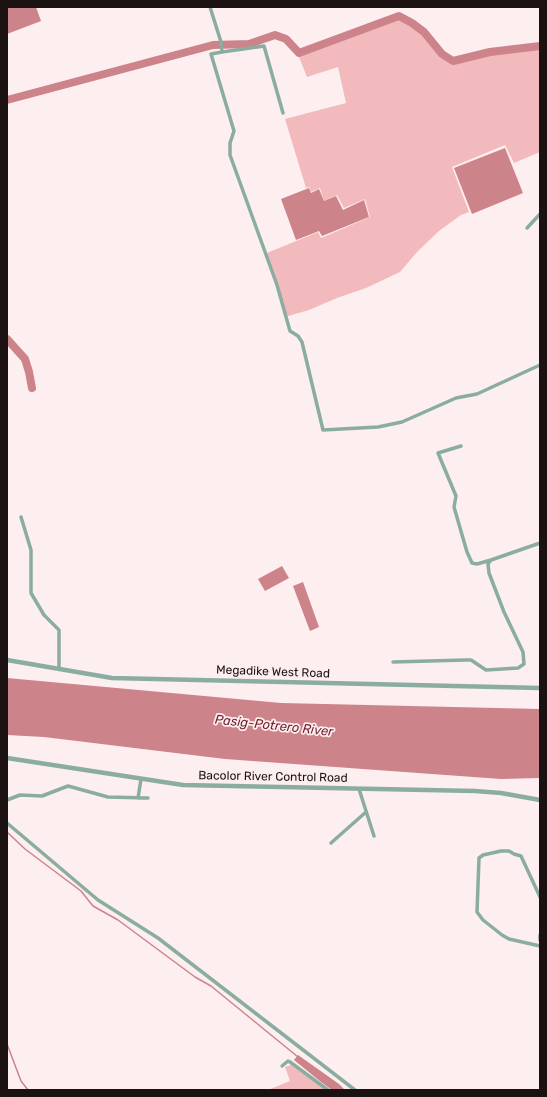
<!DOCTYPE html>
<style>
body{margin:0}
#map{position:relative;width:547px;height:1097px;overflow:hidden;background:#fdeeef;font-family:Rubik,sans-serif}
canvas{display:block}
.frame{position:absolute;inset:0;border:8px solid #1c1111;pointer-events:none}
</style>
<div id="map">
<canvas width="547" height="1097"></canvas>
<div class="frame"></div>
</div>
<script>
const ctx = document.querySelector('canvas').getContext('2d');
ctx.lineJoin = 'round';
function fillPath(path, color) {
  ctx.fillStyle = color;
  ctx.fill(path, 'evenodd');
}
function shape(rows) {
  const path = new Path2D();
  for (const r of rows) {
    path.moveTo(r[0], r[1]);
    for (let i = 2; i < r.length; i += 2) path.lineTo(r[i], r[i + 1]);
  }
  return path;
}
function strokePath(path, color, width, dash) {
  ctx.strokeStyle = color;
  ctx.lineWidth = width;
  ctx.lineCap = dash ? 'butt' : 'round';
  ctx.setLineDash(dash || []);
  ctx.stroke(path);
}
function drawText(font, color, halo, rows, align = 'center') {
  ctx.font = font + ' Rubik,sans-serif';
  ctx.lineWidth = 3.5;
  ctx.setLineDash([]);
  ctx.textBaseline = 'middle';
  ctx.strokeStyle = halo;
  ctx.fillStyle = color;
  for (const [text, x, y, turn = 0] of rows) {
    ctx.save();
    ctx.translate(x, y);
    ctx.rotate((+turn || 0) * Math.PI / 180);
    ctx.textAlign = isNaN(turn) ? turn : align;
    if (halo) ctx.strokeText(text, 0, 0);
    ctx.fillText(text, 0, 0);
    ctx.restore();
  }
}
const green = shape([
 [399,20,409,23,423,33,441,55,452,62,490,53,540,47,540,152,514,163,505,145,452,167,469,212,461,215,439,231,418,251,400,272,366,288,337,298,309,310,285,317,267,253,318,232,321,238,370,217,365,199,344,208,337,195,324,201,320,188,311,192,309,187,306,188,285,119,346,103,338,67,307,77,299,57],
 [291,1065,327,1090,268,1090,290,1081,285,1067]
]);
const water = shape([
 [7,7,36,7,41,21,7,34],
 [505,148,523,193,472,214,454,168],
 [309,188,311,193,319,189,324,201,336,196,343,210,364,200,369,217,322,236,319,231,296,240,281,199],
 [282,566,289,578,265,591,258,579],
 [303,582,319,627,310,631,293,586],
 [7,678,281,703,540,709,540,778,501,779,225,759,44,737,7,735],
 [298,1055,339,1084,345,1090,332,1090,321,1082,294,1060]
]);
const stream = shape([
 [7,832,25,849,81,891,93,906,118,920,195,977,211,986,298,1057],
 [7,1044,21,1081,28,1090]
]);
const river = shape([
 [7,100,213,45,249,44,275,35,286,39,299,53,399,16,412,23,424,32,442,54,453,61,490,52,540,46],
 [7,339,25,359,29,372,32,388]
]);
const minor = shape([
 [210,7,221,42,222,52,264,46,283,113],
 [222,52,211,54,234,131,230,143,230,155,277,285,290,331,298,336,302,342,323,430,378,427,402,422,456,398,477,394,540,365],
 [527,228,540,214],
 [461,446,438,453,456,496,454,507,467,552,472,563,477,564,491,560,540,543],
 [21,517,31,550,31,593,44,615,59,630,59,668],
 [393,662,465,660,471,660,486,670,518,668,524,664,523,652,504,612,489,573,488,564,491,560],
 [359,789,374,836],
 [138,798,141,779],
 [7,800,20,795,42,796,68,786,108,797,148,798],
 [7,823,98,900,158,938,355,1090],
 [331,843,366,812],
 [540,897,521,856,514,854,509,851,501,851,483,855,479,858,477,912,483,920,502,935,509,939,540,946],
 [540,935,540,940],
 [282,1066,288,1061,290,1062,328,1090]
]);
const tertiary = shape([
 [7,660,112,678,540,688],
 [7,758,183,785,475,791,501,793,540,800]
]);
const streetNames = [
 ["Megadike West Road",273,672,2],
 ["Bacolor River Control Road",273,777,1]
];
const waterNames = [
 ["Pasig-Potrero River",274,726,6]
];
fillPath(green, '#f3babe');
fillPath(water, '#cc838a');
strokePath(stream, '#cc838a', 1.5);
strokePath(river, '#cc838a', 8);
strokePath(minor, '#8bada1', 3.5);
strokePath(tertiary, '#8bada1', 4.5);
drawText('12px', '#1c1111', '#fdeeef', streetNames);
drawText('italic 13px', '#721c2d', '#fdeeef', waterNames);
</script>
